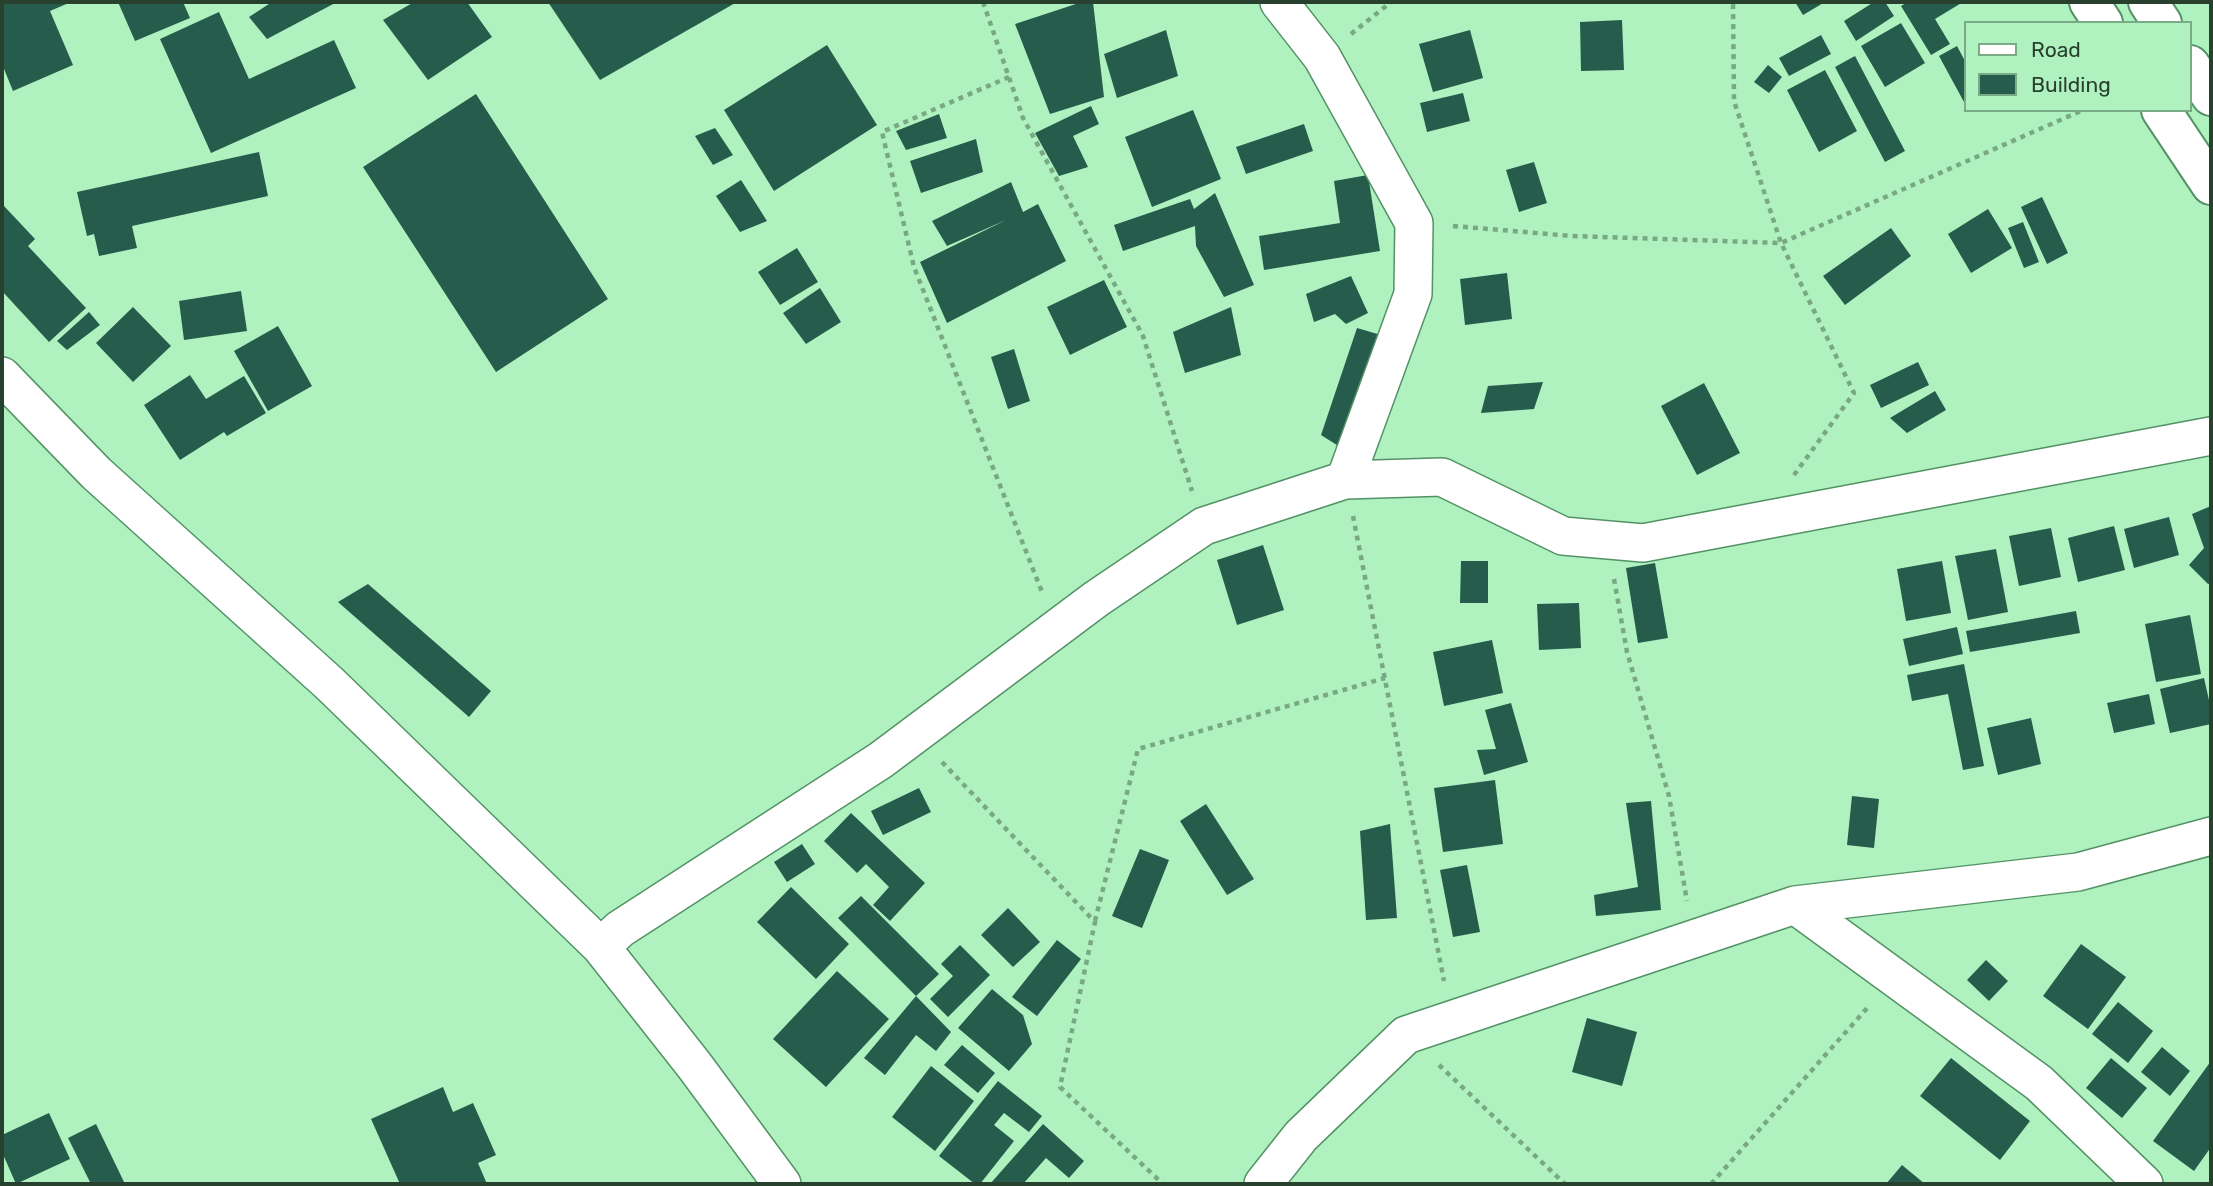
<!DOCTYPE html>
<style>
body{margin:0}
#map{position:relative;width:2213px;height:1186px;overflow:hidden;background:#b0f1c0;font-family:Rubik,sans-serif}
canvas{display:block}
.frame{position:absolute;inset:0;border:4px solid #27412e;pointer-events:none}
.legend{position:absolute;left:1964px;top:21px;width:228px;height:91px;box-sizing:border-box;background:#b0f1c0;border:2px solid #79ab86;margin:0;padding:9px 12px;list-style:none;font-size:21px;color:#27412e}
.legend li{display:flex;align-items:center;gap:14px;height:35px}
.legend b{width:35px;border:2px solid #79ab86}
</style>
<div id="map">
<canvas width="2213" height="1186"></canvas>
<div class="frame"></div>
<ul class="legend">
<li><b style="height:9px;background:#fff"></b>Road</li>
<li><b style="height:19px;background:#255c4c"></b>Building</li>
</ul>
</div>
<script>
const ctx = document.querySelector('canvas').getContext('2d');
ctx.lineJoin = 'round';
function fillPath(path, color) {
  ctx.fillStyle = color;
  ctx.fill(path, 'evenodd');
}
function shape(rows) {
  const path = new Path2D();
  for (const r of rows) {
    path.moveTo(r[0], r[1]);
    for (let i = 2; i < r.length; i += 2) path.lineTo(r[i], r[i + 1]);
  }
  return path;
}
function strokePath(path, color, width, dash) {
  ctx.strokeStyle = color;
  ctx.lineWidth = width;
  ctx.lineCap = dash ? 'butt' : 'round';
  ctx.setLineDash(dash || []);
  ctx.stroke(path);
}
const building = shape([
 [2,2,71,2,50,11,73,65,13,91,2,64],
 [118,2,183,2,190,18,135,41],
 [272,2,337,2,267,39,249,17],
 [414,2,467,2,492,37,428,80,383,20],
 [548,2,737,2,600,80],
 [1082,2,1093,2,1104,97,1050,114,1015,24],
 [1795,2,1825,2,1803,15],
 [1874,2,1885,2,1894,16,1856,41,1844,21],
 [1908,2,1963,2,1935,19,1950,44,1931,55,1901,6],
 [219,12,249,79,334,40,356,88,211,153,160,39],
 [1622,20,1624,70,1581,71,1580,22],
 [1901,23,1925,63,1885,87,1861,46],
 [1166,30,1178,76,1117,98,1104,54],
 [1470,30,1483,78,1433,92,1419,44],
 [1821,35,1831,54,1789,76,1779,58],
 [827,45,877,125,774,191,724,110],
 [1957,46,1966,63,1966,101,1964,102,1939,56],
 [1855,56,1905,151,1885,162,1835,67],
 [1768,65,1782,77,1769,93,1754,82],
 [1825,70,1857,131,1819,152,1787,90],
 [1463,93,1470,121,1427,132,1420,103],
 [476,94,608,299,496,372,363,167],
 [1091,106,1099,124,1073,136,1088,167,1059,176,1035,133],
 [1193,110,1221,179,1152,207,1125,137],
 [939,114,947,138,906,150,896,131],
 [1304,124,1313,151,1246,174,1236,147],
 [715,128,733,155,713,165,695,136],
 [976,139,983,172,921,193,910,161],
 [259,152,268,196,132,226,137,248,99,256,94,234,87,236,77,192],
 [1534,162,1547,203,1519,212,1506,170],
 [1368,175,1380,251,1264,270,1259,236,1340,223,1334,181],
 [741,180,767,221,740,232,716,196],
 [1011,182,1023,212,1038,204,1066,261,947,323,920,262,1006,220,947,246,932,221],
 [1215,193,1254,285,1224,297,1196,246,1195,226,1123,251,1114,225,1190,199,1194,209],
 [2042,197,2068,253,2047,264,2021,207],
 [4,206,35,239,28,246,86,308,49,342,2,291,2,208],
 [1988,209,2012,248,1971,273,1948,234],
 [2023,222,2039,262,2024,268,2008,228],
 [1891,228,1911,256,1845,305,1823,276],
 [797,248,818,282,780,305,758,272],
 [1507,273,1512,319,1465,325,1460,279],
 [1351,276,1368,313,1346,324,1335,314,1314,322,1306,294],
 [1104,280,1127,327,1070,355,1047,307],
 [820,288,841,322,806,344,783,313],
 [241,291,247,331,184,340,179,301],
 [133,307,171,346,133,382,96,343],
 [1231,307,1241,355,1185,373,1173,332],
 [89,312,100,325,67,350,57,341],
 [278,326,312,386,268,411,234,351],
 [1357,328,1381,335,1340,447,1321,435],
 [1014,349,1030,401,1008,409,991,357],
 [1918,362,1929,385,1881,408,1870,385],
 [190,375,206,399,244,376,266,413,227,436,224,432,180,460,144,405],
 [1543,382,1534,409,1481,413,1488,386],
 [1704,383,1740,453,1697,475,1661,406],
 [1935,391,1946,410,1907,433,1890,418],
 [2211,506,2211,583,2208,584,2189,565,2204,548,2192,514],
 [2169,517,2179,555,2134,568,2124,529],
 [2114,526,2125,570,2078,582,2068,538],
 [2051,528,2061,577,2019,586,2009,536],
 [1263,545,1284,610,1237,625,1217,560],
 [1996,549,2008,612,1968,620,1955,556],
 [1461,561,1488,561,1488,603,1460,603],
 [1942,561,1951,613,1906,621,1897,569],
 [1655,563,1668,638,1638,643,1626,568],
 [368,584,491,691,469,717,338,602],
 [1579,603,1581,648,1539,650,1537,604],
 [2076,611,2080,633,1970,652,1966,631],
 [2190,615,2201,674,2156,682,2145,624],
 [1957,627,1963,654,1909,666,1903,639],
 [1492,640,1503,693,1444,706,1433,652],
 [1964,664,1984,766,1963,770,1948,694,1912,701,1907,675],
 [2204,678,2211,709,2211,724,2170,733,2160,689],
 [2149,694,2155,724,2114,733,2107,703],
 [1511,703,1528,762,1484,775,1477,750,1496,749,1485,710],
 [2031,718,2041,764,1998,775,1987,728],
 [1495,780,1503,844,1443,852,1434,788],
 [919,788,931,812,883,835,871,811],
 [1852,796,1879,799,1874,848,1847,845],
 [1651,801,1661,910,1596,916,1594,895,1638,887,1626,803],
 [1206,804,1254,879,1227,895,1180,821],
 [851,813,925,883,890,921,873,905,889,887,866,864,857,873,824,841],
 [1390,824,1397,918,1366,920,1360,831],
 [802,844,815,864,787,882,774,862],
 [1140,849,1169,860,1142,928,1112,916],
 [1467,865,1480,932,1453,937,1440,870],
 [791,887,849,944,816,979,757,922],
 [861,896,939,974,916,996,838,918],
 [1008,908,1040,942,1013,967,981,935],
 [1057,940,1081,959,1037,1016,1012,997],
 [2081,944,2126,977,2088,1029,2043,996],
 [960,945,990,975,948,1017,930,999,953,976,941,964],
 [1986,960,2008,981,1989,1001,1967,980],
 [837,971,889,1019,826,1087,773,1039],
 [992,989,1023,1015,1032,1044,1009,1071,958,1028],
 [916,996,951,1032,936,1051,916,1035,885,1075,864,1058],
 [2118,1002,2153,1031,2128,1063,2092,1034],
 [1587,1018,1637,1032,1622,1086,1572,1072],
 [962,1045,995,1073,978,1093,944,1065],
 [2162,1047,2190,1071,2170,1096,2141,1072],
 [1951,1058,2030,1121,2000,1160,1920,1096],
 [2111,1058,2147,1088,2122,1118,2086,1088],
 [2211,1061,2211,1147,2194,1171,2153,1141],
 [931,1066,974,1101,935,1151,892,1117],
 [998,1081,1042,1116,1029,1132,1004,1113,994,1125,1014,1141,980,1184,975,1184,939,1156],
 [443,1087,453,1112,473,1103,496,1155,478,1163,487,1184,400,1184,371,1119],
 [49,1113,70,1159,16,1184,2,1152,2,1135],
 [96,1124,125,1184,91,1184,68,1138],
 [1043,1124,1084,1161,1069,1178,1046,1158,1023,1184,990,1184],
 [1902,1165,1925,1184,1886,1184]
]);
const path = shape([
 [983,2,1023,118,1143,336,1192,491],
 [1351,34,1391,2],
 [1009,77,882,132,914,267,1042,592],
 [1453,226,1572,236,1781,243,1734,101,1733,2],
 [1794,475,1854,393,1781,243,2083,110],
 [1353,516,1444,981],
 [1614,579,1627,652,1669,796,1687,901],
 [942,762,1095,922,1060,1087,1163,1184],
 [1095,921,1138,749,1385,678],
 [1439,1065,1565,1184],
 [1711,1184,1868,1007]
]);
const street = shape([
 [1279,2,1322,57,1414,223,1413,294,1345,480],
 [2,376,96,473,329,683,601,947,694,1065,782,1184],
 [1795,905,2039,1083,2144,1184],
 [601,947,620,929,881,760,1096,599,1204,526,1345,480,1442,477,1563,536,1643,543,2211,436],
 [1263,1184,1301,1136,1406,1035,1795,905,2078,872,2211,836]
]);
const secondary = shape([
 [2089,2,2103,23],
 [2148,2,2162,23],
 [2190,65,2211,96],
 [2161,110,2211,185]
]);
fillPath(building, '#255c4c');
strokePath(street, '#539265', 40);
strokePath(secondary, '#539265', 42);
strokePath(path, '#78a984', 4.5, [5, 5]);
strokePath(street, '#fff', 37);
strokePath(secondary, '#fff', 38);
</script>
